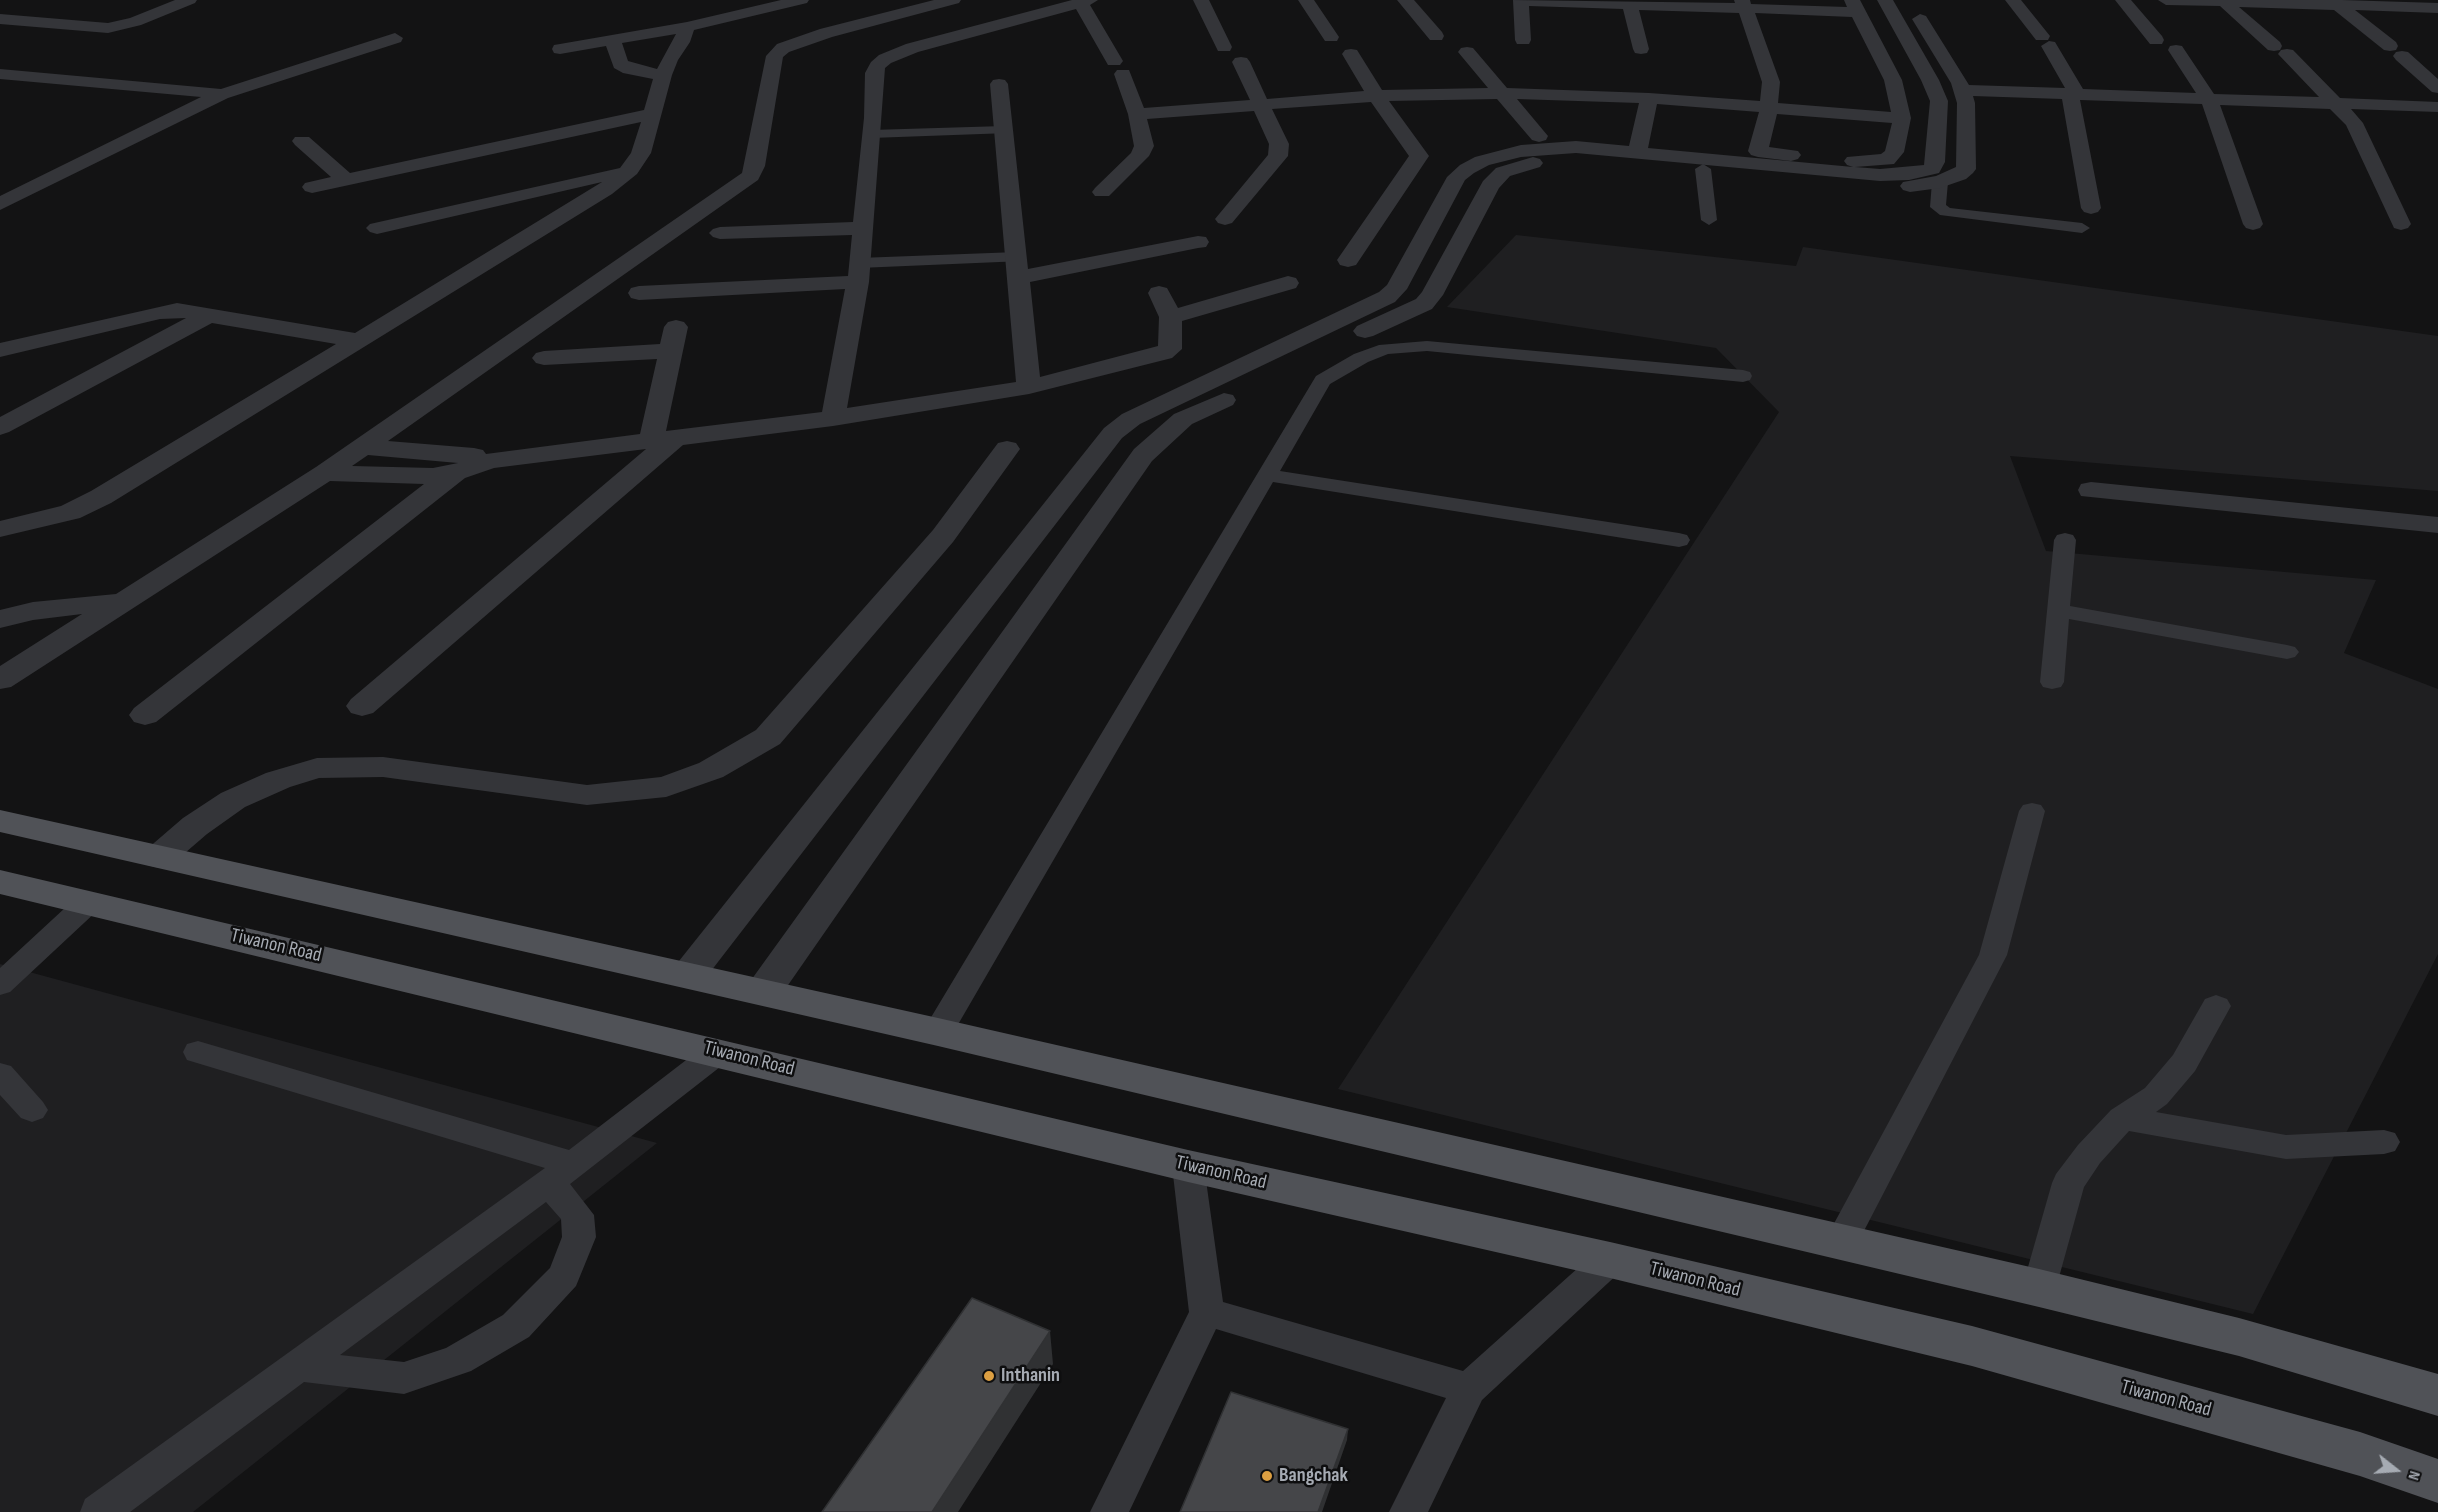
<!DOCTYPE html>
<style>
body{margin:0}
#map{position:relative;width:2438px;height:1512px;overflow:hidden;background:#131314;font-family:"Sofia Sans Condensed",sans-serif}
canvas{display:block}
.north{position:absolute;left:2366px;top:1440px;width:60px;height:60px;-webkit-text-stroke:4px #0e0e0f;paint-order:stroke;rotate:107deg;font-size:16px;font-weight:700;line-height:24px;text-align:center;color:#a6abb3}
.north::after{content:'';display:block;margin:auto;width:21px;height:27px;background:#a6abb3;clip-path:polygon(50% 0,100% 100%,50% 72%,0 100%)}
</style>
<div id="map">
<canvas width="2438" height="1512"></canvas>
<div class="north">N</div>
</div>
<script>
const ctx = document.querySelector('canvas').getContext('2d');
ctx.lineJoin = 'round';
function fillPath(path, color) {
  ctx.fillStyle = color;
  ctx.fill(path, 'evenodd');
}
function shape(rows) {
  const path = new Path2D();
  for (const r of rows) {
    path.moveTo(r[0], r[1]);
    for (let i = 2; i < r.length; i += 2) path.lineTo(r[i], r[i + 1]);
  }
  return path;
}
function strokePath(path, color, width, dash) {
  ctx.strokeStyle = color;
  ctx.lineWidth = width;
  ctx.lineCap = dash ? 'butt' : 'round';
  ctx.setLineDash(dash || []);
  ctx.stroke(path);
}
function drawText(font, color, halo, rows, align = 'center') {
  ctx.font = font + ' "Sofia Sans Condensed",sans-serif';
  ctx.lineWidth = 5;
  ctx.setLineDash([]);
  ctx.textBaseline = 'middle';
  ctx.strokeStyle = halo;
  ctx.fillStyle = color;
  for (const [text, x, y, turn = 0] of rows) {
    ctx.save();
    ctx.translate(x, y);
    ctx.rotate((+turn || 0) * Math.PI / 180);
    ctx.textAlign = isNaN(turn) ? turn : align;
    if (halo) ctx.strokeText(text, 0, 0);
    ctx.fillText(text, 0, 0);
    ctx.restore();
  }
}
const built = shape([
 [1516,235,1796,266,1803,247,2438,336,2438,491,2010,456,2046,551,2376,580,2344,653,2438,689,2438,954,2253,1314,1338,1089,1779,412,1716,348,1447,307],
 [0,964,657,1143,193,1512,0,1512]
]);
const service = shape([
 [1004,126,1011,130,1009,133,871,138,864,134,871,130,1004,126],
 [1703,164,1711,169,1717,220,1709,225,1701,220,1695,169,1703,164],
 [1940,177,1948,182,1946,205,1950,208,2082,223,2090,228,2082,233,1940,215,1930,207,1932,182,1940,177],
 [1017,252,1023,253,1025,257,1023,261,859,268,851,263,859,258,1017,252],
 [1427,341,1743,370,1750,372,1752,376,1750,380,1743,382,1427,351,1388,354,1368,362,1330,384,1280,471,1679,533,1687,535,1690,540,1687,545,1679,547,1273,482,949,1040,938,1043,927,1040,923,1032,927,1024,1316,376,1354,354,1379,345,1427,341],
 [2065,533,2073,535,2076,540,2070,606,2287,645,2295,647,2299,652,2295,657,2287,659,2069,619,2064,682,2061,687,2052,689,2043,687,2040,682,2054,540,2057,535,2065,533],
 [2032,803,2041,805,2045,811,2007,955,1853,1252,1841,1256,1829,1252,1824,1242,1979,955,2019,811,2023,805,2032,803],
 [89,893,99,895,103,902,99,909,10,992,0,995,0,968,79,895,89,893],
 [2216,995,2227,999,2231,1006,2195,1071,2167,1104,2156,1112,2286,1135,2384,1130,2395,1133,2400,1142,2395,1151,2384,1154,2286,1159,2129,1131,2100,1163,2084,1187,2056,1288,2051,1298,2039,1302,2027,1298,2022,1288,2052,1183,2056,1174,2078,1145,2111,1110,2145,1088,2173,1055,2205,999,2216,995],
 [198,1041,569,1150,707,1044,718,1041,729,1044,733,1052,729,1060,570,1184,594,1215,596,1237,576,1286,529,1337,471,1371,404,1394,304,1382,130,1512,80,1512,85,1499,545,1168,187,1060,183,1052,187,1044,198,1041],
 [546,1202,561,1219,562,1237,550,1268,503,1315,446,1348,404,1362,340,1355,546,1202],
 [0,1063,11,1066,43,1102,48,1110,43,1118,32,1122,21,1118,0,1095,0,1063],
 [1188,1153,1200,1157,1204,1166,1223,1302,1463,1371,1598,1250,1610,1246,1622,1250,1627,1260,1622,1270,1482,1400,1428,1512,1389,1512,1446,1398,1216,1329,1129,1512,1090,1512,1189,1312,1172,1166,1176,1157,1188,1153]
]);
const minor = shape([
 [175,0,197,0,195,3,141,25,108,33,0,24,0,14,108,23,130,18,175,0],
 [781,0,809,0,807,3,694,30,690,42,678,60,672,75,651,153,637,174,612,194,111,503,80,518,0,537,0,521,61,506,91,491,336,344,212,323,9,432,0,435,0,417,186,318,160,319,0,357,0,343,177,303,355,333,602,182,377,234,370,232,366,228,370,224,620,168,631,153,641,122,312,193,305,191,302,187,305,183,331,177,295,145,292,141,295,137,309,137,350,173,644,110,653,79,623,73,614,68,606,46,560,54,554,53,552,49,554,45,560,44,687,22,781,0],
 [676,34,657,69,628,61,622,43,676,34],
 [934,0,961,0,959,3,832,37,789,52,783,57,765,166,758,180,388,441,474,448,483,450,486,454,640,434,657,359,544,365,536,363,532,358,536,353,544,351,660,344,664,327,668,322,676,320,684,322,688,327,666,431,822,412,845,289,639,300,631,298,628,293,631,288,639,286,848,276,852,235,720,239,713,237,709,233,713,229,720,227,853,222,864,118,865,73,871,62,879,55,906,44,1072,0,1098,0,1090,5,1123,61,1120,65,1108,65,1076,9,918,52,891,63,885,68,869,282,847,408,1016,382,990,84,993,80,999,79,1005,80,1008,84,1028,269,1198,236,1206,237,1209,242,1206,247,1198,248,1030,282,1040,377,1158,346,1159,317,1148,293,1151,288,1159,286,1167,288,1178,308,1288,276,1296,278,1299,283,1296,288,1182,321,1182,349,1172,358,1029,394,833,426,683,445,373,713,362,716,351,713,346,706,351,699,646,449,494,468,465,478,156,722,145,725,134,722,129,715,134,708,424,484,330,481,11,687,0,689,0,666,82,614,33,620,0,628,0,610,33,602,116,594,316,467,742,173,766,56,777,44,820,29,934,0],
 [368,455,458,463,433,468,352,466,368,455],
 [1193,0,1209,0,1232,47,1230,51,1218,51,1193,0],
 [1298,0,1314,0,1339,37,1337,41,1325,41,1298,0],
 [1397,0,1414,0,1442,32,1444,36,1442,40,1430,40,1397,0],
 [1513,0,1735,3,1734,0,1750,0,1751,4,1847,7,1844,0,1860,0,1902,80,1911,118,1904,152,1894,164,1855,167,1880,169,1924,165,1930,101,1921,80,1877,0,1893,0,1939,80,1948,101,1945,162,1939,173,1909,180,1880,181,1576,153,1521,157,1489,165,1474,173,1465,180,1407,289,1395,302,1140,424,1122,438,701,984,688,988,675,984,669,975,675,966,1104,428,1122,414,1379,292,1387,285,1447,177,1460,165,1475,157,1521,145,1576,141,1629,146,1639,103,1517,99,1548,136,1546,140,1539,142,1532,140,1497,99,1389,101,1429,156,1356,265,1348,267,1340,265,1337,260,1409,156,1371,102,1272,109,1289,144,1288,156,1232,223,1225,225,1218,223,1215,219,1268,155,1269,144,1254,111,1147,119,1154,146,1149,156,1109,196,1095,196,1092,192,1095,188,1131,153,1134,146,1128,114,1114,74,1117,70,1129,70,1144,108,1250,100,1232,62,1235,58,1241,57,1247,58,1250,62,1267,99,1364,91,1342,54,1345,50,1351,49,1357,50,1382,90,1488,88,1458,52,1461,48,1467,47,1473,48,1507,88,1649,93,1760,101,1762,82,1739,13,1639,10,1649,49,1647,53,1641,54,1635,53,1633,49,1623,9,1529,6,1531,40,1529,44,1517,44,1515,40,1513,0],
 [1755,13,1852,17,1884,80,1891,112,1778,103,1780,82,1755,13],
 [1657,104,1759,112,1748,151,1751,155,1758,157,1791,161,1798,159,1801,155,1798,151,1769,147,1777,114,1892,123,1885,151,1881,154,1847,157,1844,161,1847,165,1853,167,1648,148,1657,104],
 [2005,0,2021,0,2050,36,2048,40,2036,40,2005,0],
 [2115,0,2131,0,2162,36,2164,40,2162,44,2150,44,2115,0],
 [2158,0,2342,0,2438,3,2438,13,2355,10,2396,42,2398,46,2396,50,2390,51,2384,50,2334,10,2239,7,2280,42,2282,46,2280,50,2274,51,2268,50,2220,6,2166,5,2158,0],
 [1920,14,1926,16,1969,85,2065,88,2041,46,2049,41,2055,42,2083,89,2196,93,2168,50,2170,46,2176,45,2182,46,2214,94,2319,97,2278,54,2281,50,2287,49,2293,50,2340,98,2438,102,2438,112,2351,109,2363,123,2411,224,2408,228,2401,230,2394,228,2346,125,2330,109,2220,105,2263,224,2260,228,2253,230,2246,228,2243,224,2202,104,2080,100,2101,208,2098,212,2091,214,2084,212,2081,208,2062,99,1973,96,1975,103,1976,169,1973,173,1966,179,1940,188,1910,192,1903,190,1900,186,1903,182,1936,176,1956,167,1957,103,1951,83,1912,19,1920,14],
 [395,33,403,38,401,42,228,98,0,210,0,196,201,97,0,79,0,69,221,89,395,33],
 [2402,51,2408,52,2438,79,2438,93,2432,92,2396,60,2393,56,2396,52,2402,51],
 [1533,157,1540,159,1543,163,1540,167,1510,176,1499,188,1443,295,1432,309,1373,336,1365,338,1357,336,1353,331,1357,326,1416,299,1422,292,1483,181,1496,168,1533,157],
 [1224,393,1233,395,1236,400,1233,405,1192,424,1152,461,777,1001,763,1005,749,1001,744,992,749,983,1134,449,1174,414,1224,393],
 [1007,441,1016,443,1020,449,953,542,780,744,723,777,666,797,587,805,383,777,319,778,290,787,245,807,207,834,171,865,159,868,147,865,141,857,147,849,183,818,221,793,266,773,317,758,383,757,587,785,661,777,699,763,756,730,933,530,998,443,1007,441],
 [2091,482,2438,517,2438,533,2081,496,2078,490,2081,484,2091,482]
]);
const primary = shape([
 [0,810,938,1018,2039,1269,2239,1318,2438,1374,2438,1416,2239,1356,2039,1307,938,1046,0,832,0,810],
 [0,870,1188,1150,1610,1242,1972,1326,2360,1432,2438,1459,2438,1503,2360,1476,1972,1366,1610,1278,1188,1182,0,894,0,870]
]);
const shadedWall = shape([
 [1050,1331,1053,1364,958,1512,932,1512],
 [1348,1429,1347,1440,1322,1512,1318,1512]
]);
const building = shape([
 [972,1298,1050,1331,932,1512,822,1512,972,1298],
 [1231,1392,1348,1429,1318,1512,1180,1512,1231,1392]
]);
const markers = [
 [989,1376,6,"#dc9f42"],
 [1267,1476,6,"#dc9f42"]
];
const nearStreetnames = [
 ["Tiwanon Road",276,946,13],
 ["Tiwanon Road",749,1059,14],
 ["Tiwanon Road",1221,1173,13],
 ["Tiwanon Road",1695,1280,14],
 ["Tiwanon Road",2166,1399,15]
];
const nearPoinames = [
 ["Inthanin",1001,1376],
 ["Bangchak",1279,1476]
];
fillPath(built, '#1f1f21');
fillPath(service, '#343539');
fillPath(minor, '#343539');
fillPath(primary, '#505257');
fillPath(shadedWall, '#303133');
fillPath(building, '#454649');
strokePath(building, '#303133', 1.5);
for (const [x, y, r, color] of markers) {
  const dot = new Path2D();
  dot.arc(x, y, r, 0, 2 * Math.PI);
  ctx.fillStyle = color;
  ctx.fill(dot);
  strokePath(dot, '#0e0e0f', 2);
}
drawText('20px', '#a6abb3', '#0e0e0f', nearStreetnames);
drawText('bold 20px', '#a6abb3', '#0e0e0f', nearPoinames, 'left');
</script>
